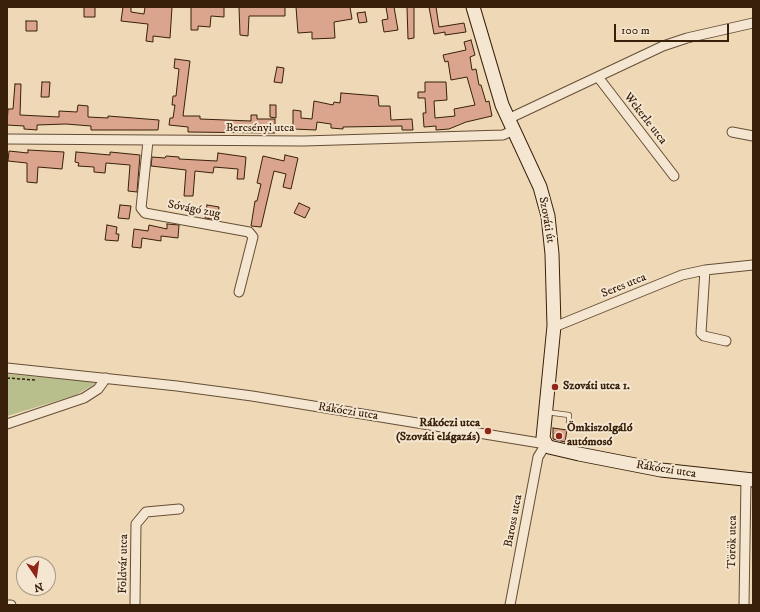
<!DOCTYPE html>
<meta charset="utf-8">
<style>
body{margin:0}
#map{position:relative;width:760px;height:612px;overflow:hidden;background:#eed8b6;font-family:"IM FELL DW Pica",serif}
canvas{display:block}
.frame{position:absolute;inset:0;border:8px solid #38200b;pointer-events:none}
.north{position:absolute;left:16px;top:556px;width:40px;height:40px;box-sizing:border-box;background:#f4e6d0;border:1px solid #a99781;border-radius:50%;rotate:167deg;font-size:11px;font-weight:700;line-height:16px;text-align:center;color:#38200b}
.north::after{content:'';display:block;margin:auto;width:14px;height:18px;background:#8f2418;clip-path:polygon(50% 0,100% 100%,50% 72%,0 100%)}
.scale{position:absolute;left:614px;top:24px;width:115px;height:18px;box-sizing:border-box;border:2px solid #38200b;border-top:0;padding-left:5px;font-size:12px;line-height:14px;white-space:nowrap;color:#38200b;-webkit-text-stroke:3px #f4e6d0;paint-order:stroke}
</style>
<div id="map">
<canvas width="760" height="612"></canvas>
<div class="frame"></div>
<div class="north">N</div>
<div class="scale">100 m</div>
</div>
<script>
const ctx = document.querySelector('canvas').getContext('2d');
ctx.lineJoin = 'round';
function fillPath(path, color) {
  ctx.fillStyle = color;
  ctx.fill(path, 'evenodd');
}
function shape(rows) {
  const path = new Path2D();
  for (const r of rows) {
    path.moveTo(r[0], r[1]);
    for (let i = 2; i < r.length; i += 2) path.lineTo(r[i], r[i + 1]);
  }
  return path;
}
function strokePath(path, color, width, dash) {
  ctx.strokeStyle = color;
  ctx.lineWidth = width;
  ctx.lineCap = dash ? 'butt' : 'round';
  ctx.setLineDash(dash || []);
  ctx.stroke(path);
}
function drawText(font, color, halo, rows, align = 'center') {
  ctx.font = font + ' "IM FELL DW Pica",serif';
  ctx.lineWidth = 4;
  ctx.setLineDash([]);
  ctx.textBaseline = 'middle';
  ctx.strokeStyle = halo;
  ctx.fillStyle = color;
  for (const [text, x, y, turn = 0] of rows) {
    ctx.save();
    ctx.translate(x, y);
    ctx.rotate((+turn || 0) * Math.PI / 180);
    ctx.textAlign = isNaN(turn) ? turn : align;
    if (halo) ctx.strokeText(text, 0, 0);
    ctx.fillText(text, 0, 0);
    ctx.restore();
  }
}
const green = shape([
 [7,374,98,382,76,395,7,416]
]);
const building = shape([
 [84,7,95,7,95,17,84,17,84,7],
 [123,7,131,7,131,12,144,14,145,7,172,7,170,38,153,36,153,42,146,41,148,24,121,21,123,7],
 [191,7,224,7,224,17,211,16,210,27,198,26,198,30,191,30,191,7],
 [239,7,285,7,285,16,249,16,248,36,240,35,239,7],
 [296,7,350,7,352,19,334,22,335,38,312,39,312,32,298,33,296,7],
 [386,7,394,7,398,30,384,32,382,20,388,19,386,7],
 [407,7,414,7,414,38,408,39,407,7],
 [429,7,436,7,439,27,464,23,466,32,445,35,445,32,434,34,429,7],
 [365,12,367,22,359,23,357,13,365,12],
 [26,21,37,21,37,31,26,31,26,21],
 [471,40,475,55,470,57,472,70,476,69,479,85,481,85,486,102,489,101,492,116,466,122,449,129,436,130,436,126,424,127,423,113,426,113,425,98,418,98,418,92,425,92,425,82,446,82,447,100,434,101,435,118,455,116,454,109,475,105,467,77,451,80,448,61,445,62,443,55,466,50,464,42,471,40],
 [175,59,190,61,183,116,200,116,200,119,251,121,251,115,257,115,257,119,275,119,275,133,188,132,188,127,169,125,170,118,173,118,175,105,172,105,173,96,176,96,179,69,174,68,175,59],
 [277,67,284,68,282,83,274,82,277,67],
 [42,82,50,82,49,97,41,97,42,82],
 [15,84,21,84,20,115,59,117,59,111,77,112,78,105,88,106,88,117,108,118,108,116,159,120,158,130,91,130,91,126,66,124,37,125,37,130,24,129,24,126,7,125,8,109,13,109,15,84],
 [341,93,378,96,379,106,390,106,391,120,412,119,413,130,402,130,402,126,343,127,343,129,331,128,331,124,317,122,316,130,293,129,293,110,301,111,301,118,312,119,314,101,333,105,334,102,340,103,341,93],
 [270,105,276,105,276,118,270,117,270,105],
 [28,150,64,152,62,169,38,167,37,183,27,182,27,163,8,161,9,151,28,153,28,150],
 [76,152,110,155,110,152,140,155,137,192,128,191,130,165,106,163,105,173,94,172,94,167,78,166,79,163,75,162,76,152],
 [218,153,246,157,244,179,237,179,238,169,214,167,213,173,195,171,193,196,184,196,186,170,151,166,152,157,165,158,166,156,179,157,179,159,217,161,218,153],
 [285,155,298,158,291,189,283,187,286,174,274,171,261,227,251,226,255,201,257,201,261,184,257,183,263,156,284,161,285,155],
 [299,203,310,208,305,218,294,213,299,203],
 [120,205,131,206,129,219,118,218,120,205],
 [207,205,219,207,217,220,205,218,207,205],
 [167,224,179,225,178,238,161,236,161,241,142,238,141,248,132,247,134,229,148,231,149,225,167,229,167,224],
 [107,225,117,227,116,234,119,234,118,241,105,240,107,225],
 [553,428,567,430,565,442,553,439,553,428]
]);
const path = shape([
 [7,378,35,380]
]);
const service = shape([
 [546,412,569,415,569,426]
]);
const minor = shape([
 [598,77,674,176],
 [508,119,663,46,687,38,753,23],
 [732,132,753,136],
 [7,139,304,141,503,135,512,131],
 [148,141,141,208,145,213,249,232,253,237,239,292],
 [705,270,701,333,704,336,726,341],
 [554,326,559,325,682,275,705,270,753,265],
 [7,368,177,386,252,396,546,444],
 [7,424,84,398,98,389,106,378],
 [7,605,11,605],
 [135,605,136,524,146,512,179,509],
 [510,605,538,457,546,444],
 [744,605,746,480]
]);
const secondary = shape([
 [473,7,502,105,540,187,548,216,552,254,554,326,543,438,546,444,549,447,579,454,661,470,753,480]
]);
const markers = [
 [555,387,4,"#8f2418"],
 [488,431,4,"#8f2418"],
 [559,436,4,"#8f2418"]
];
const streetNames = [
 ["Wekerle utca",645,119,52],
 ["Bercsényi utca",260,129],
 ["Sóvágó zug",194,210,11],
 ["Szováti út",546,220,80],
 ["Seres utca",624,286,-22],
 ["Rákóczi utca",348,412,9],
 ["Rákóczi utca",666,470,9],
 ["Baross utca",514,521,-79],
 ["Török utca",733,542,-89],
 ["Földvár utca",124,564,-89]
];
const poiNames = [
 ["Szováti utca 1.",563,387],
 ["Rákóczi utca",480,424,"right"],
 ["(Szováti elágazás)",480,438,"right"],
 ["Ömkiszolgáló",567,429],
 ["autómosó",567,443]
];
fillPath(green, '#b9be8d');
fillPath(building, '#dba48d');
strokePath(building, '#38200b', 1);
strokePath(service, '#664e36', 6);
strokePath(minor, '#664e36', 11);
strokePath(secondary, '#38200b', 15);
strokePath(path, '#38200b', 1.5, [3, 2]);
strokePath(service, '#f4e6d0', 4.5);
strokePath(minor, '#f4e6d0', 9);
strokePath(secondary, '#f4e6d0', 13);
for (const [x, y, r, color] of markers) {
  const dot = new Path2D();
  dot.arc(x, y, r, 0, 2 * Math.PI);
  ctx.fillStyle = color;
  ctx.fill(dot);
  strokePath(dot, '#f4e6d0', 1.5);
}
drawText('12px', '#38200b', '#f4e6d0', streetNames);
drawText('bold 12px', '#38200b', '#f4e6d0', poiNames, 'left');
</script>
